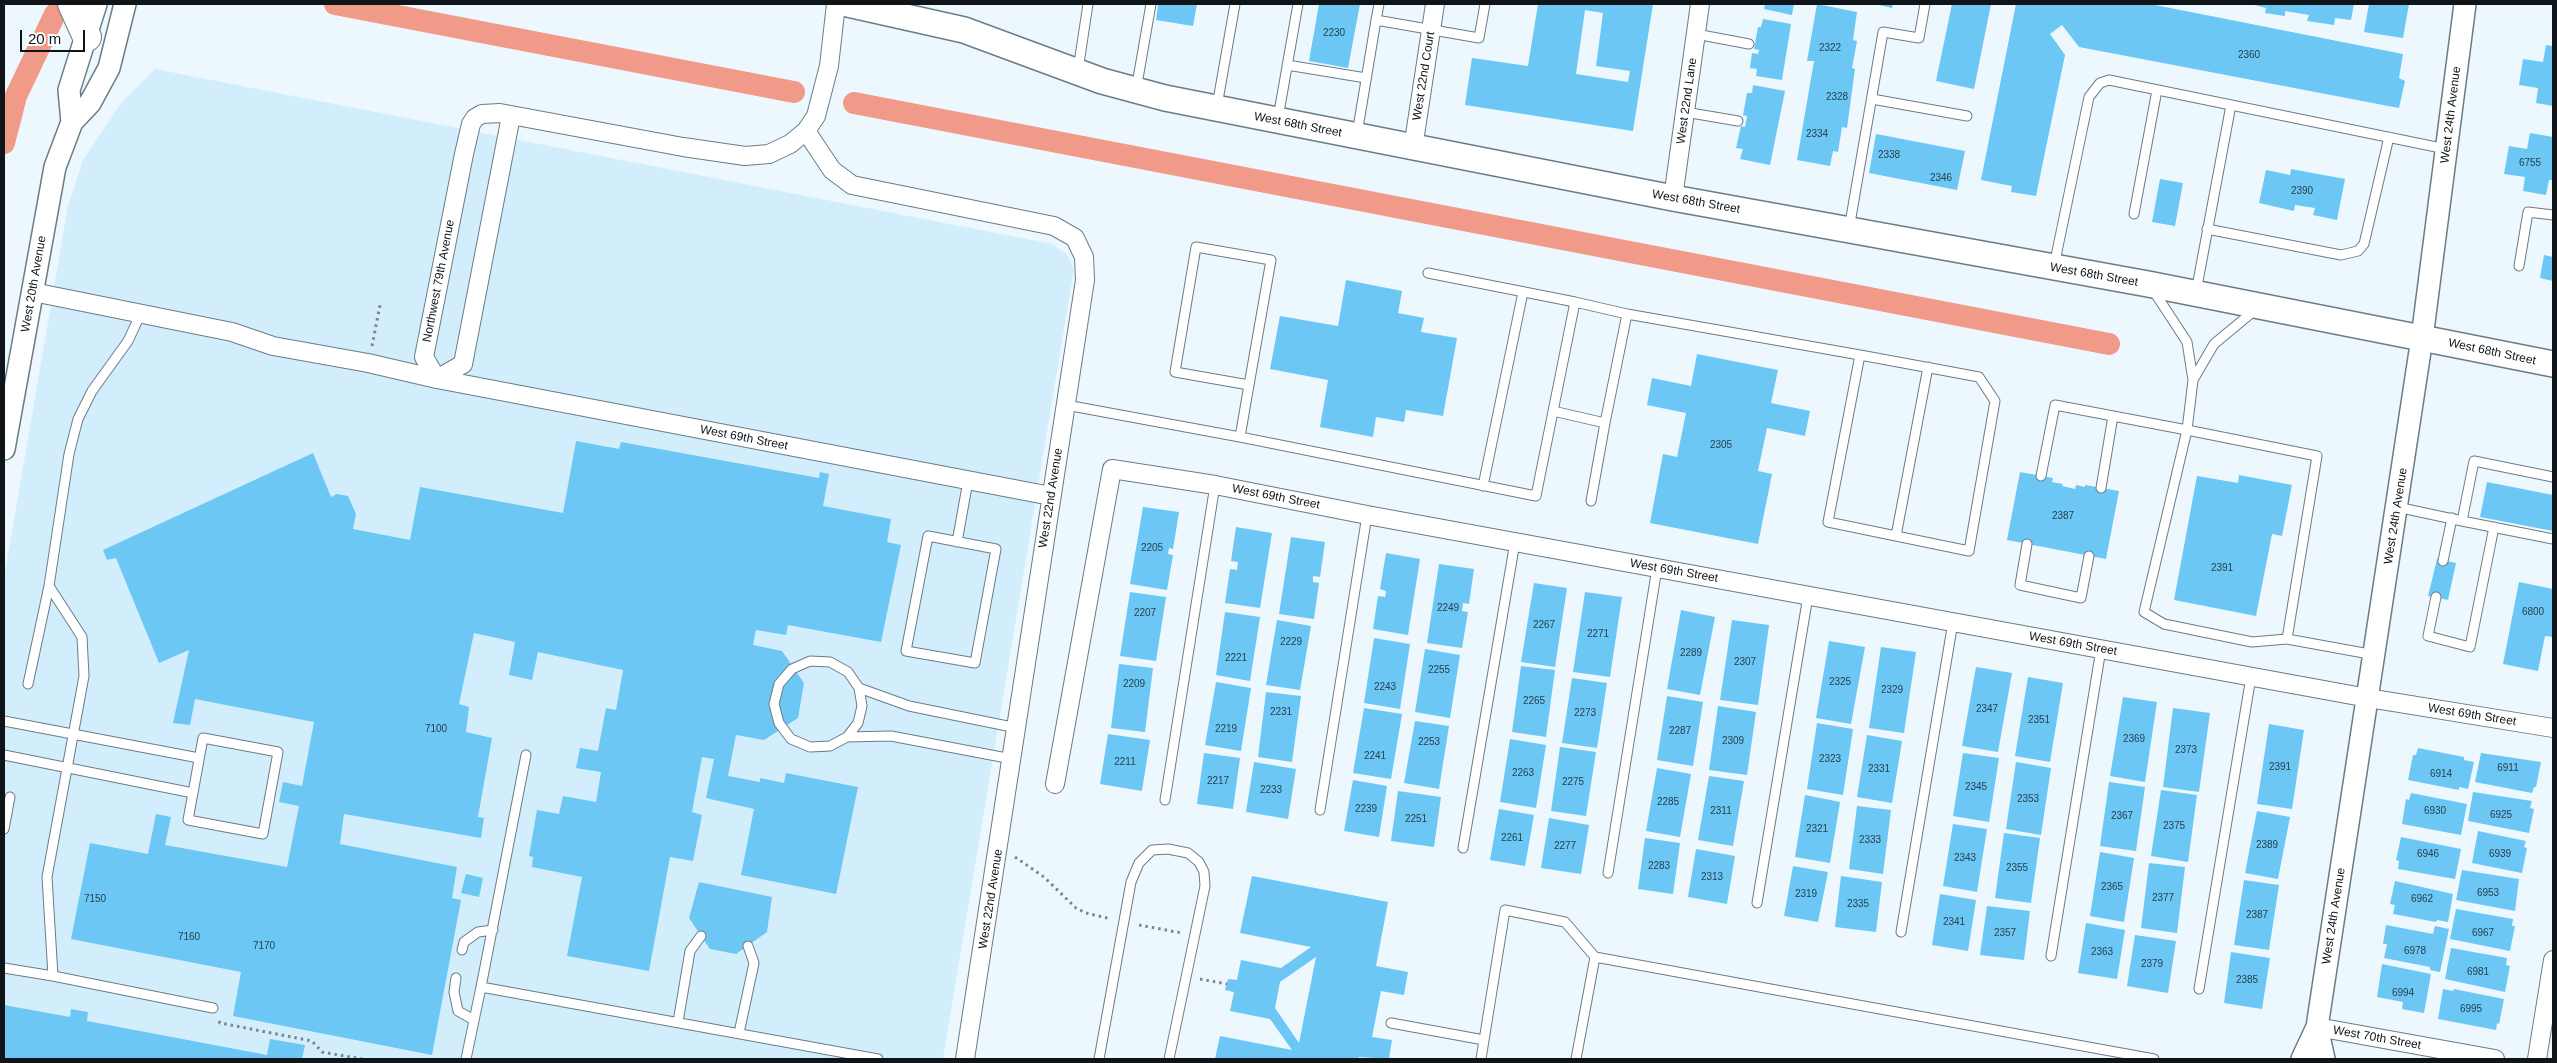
<!DOCTYPE html>
<style>
body{margin:0}
#map{position:relative;width:2557px;height:1063px;overflow:hidden;background:#ecf8fe;font-family:Helvetica,sans-serif}
canvas{display:block}
.frame{position:absolute;inset:0;border:5px solid #0e1418;pointer-events:none}
.scale{position:absolute;left:20px;top:30px;width:65px;height:22px;box-sizing:border-box;border:2px solid #0e1418;border-top:0;padding-left:6px;font-size:15px;line-height:18px;white-space:nowrap;color:#0e1418;-webkit-text-stroke:4px #fff;paint-order:stroke}
</style>
<div id="map">
<canvas width="2557" height="1063"></canvas>
<div class="frame"></div>
<div class="scale">20 m</div>
</div>
<script>
const ctx = document.querySelector('canvas').getContext('2d');
ctx.lineJoin = 'round';
function fillPath(path, color) {
  ctx.fillStyle = color;
  ctx.fill(path, 'evenodd');
}
function shape(rows) {
  const path = new Path2D();
  for (const r of rows) {
    path.moveTo(r[0], r[1]);
    for (let i = 2; i < r.length; i += 2) path.lineTo(r[i], r[i + 1]);
  }
  return path;
}
function strokePath(path, color, width, dash) {
  ctx.strokeStyle = color;
  ctx.lineWidth = width;
  ctx.lineCap = dash ? 'butt' : 'round';
  ctx.setLineDash(dash || []);
  ctx.stroke(path);
}
function drawText(font, color, halo, rows, align = 'center') {
  ctx.font = font + ' Helvetica,sans-serif';
  ctx.lineWidth = 4;
  ctx.setLineDash([]);
  ctx.textBaseline = 'middle';
  ctx.strokeStyle = halo;
  ctx.fillStyle = color;
  for (const [text, x, y, turn = 0] of rows) {
    ctx.save();
    ctx.translate(x, y);
    ctx.rotate((+turn || 0) * Math.PI / 180);
    ctx.textAlign = isNaN(turn) ? turn : align;
    if (halo) ctx.strokeText(text, 0, 0);
    ctx.fillText(text, 0, 0);
    ctx.restore();
  }
}
const built = shape([
 [155,69,1052,244,1067,254,1074,269,943,1059,4,1059,4,578,68,206,83,160,122,102]
]);
const canal = shape([
 [335,4,794,92],
 [854,103,2109,344],
 [4,143,16,96,55,14]
]);
const building = shape([
 [1158,4,1197,4,1193,26,1156,20],
 [1319,4,1360,4,1348,68,1309,61],
 [1538,4,1653,4,1633,131,1465,105,1472,58,1528,66],
 [1585,10,1603,13,1596,66,1630,71,1628,82,1576,74],
 [1765,4,1794,4,1792,15,1764,9],
 [1817,4,1857,12,1853,40,1857,41,1852,68,1855,69,1847,128,1842,127,1838,152,1833,151,1830,166,1797,160,1814,61,1807,61],
 [1875,4,1893,4,1892,8],
 [1952,4,1991,4,1974,89,1936,81],
 [2016,4,2150,4,2403,54,2399,78,2405,81,2399,108,2079,47,2062,25,2050,34,2065,55,2036,196,2011,192,2012,186,1981,180],
 [2251,4,2354,4,2351,20,2335,18,2334,25,2307,21,2309,15,2285,11,2285,16,2265,13,2266,8],
 [2369,4,2409,4,2403,38,2364,32],
 [1763,19,1791,24,1782,80,1756,76,1757,69,1750,68,1752,53,1758,54,1759,50,1754,49,1758,27,1761,27],
 [2546,45,2553,46,2553,106,2536,103,2538,88,2519,85,2523,59,2543,62],
 [1753,85,1785,91,1770,165,1740,159,1743,149,1736,148,1741,126,1745,127,1747,116,1743,115,1747,93,1752,93],
 [2530,133,2553,137,2553,180,2549,180,2546,195,2523,191,2525,177,2504,174,2509,146,2527,149],
 [1876,134,1965,151,1957,190,1869,173],
 [2291,169,2345,179,2337,220,2313,215,2315,208,2295,205,2294,211,2259,203,2266,170,2290,175],
 [2160,179,2183,183,2175,226,2152,222],
 [2544,255,2553,257,2553,281,2540,278],
 [1346,280,1402,291,1398,313,1424,318,1421,332,1457,338,1443,416,1406,410,1404,422,1376,417,1373,437,1320,427,1328,380,1270,369,1280,316,1338,326],
 [1697,354,1778,370,1771,403,1810,411,1805,436,1767,428,1758,471,1772,474,1758,544,1650,523,1663,454,1677,457,1686,413,1647,405,1652,378,1691,386],
 [576,441,619,449,621,442,819,478,820,472,829,474,823,506,891,519,887,542,901,545,881,642,788,625,786,635,756,630,753,645,782,651,804,683,798,718,764,740,736,735,728,776,760,782,760,778,784,783,786,773,858,787,836,894,741,875,754,809,706,798,714,759,702,757,692,812,702,815,693,861,670,857,649,971,567,956,582,877,532,867,533,857,529,856,537,810,559,814,563,796,596,802,601,772,576,768,580,748,598,751,606,708,616,710,623,670,538,652,532,680,509,675,515,642,474,633,459,704,469,707,466,732,492,738,478,817,484,818,481,838,344,814,340,844,457,867,452,898,461,900,432,1055,233,1016,241,972,71,939,90,843,148,854,156,814,171,817,165,845,287,867,299,806,279,802,283,782,302,786,314,722,195,699,190,725,173,723,189,650,159,663,116,558,107,560,103,550,313,453,331,497,337,494,348,496,356,514,353,529,410,540,420,487,563,513],
 [2020,472,2053,478,2052,482,2063,484,2062,486,2075,489,2076,485,2085,487,2085,485,2119,491,2106,559,2007,540],
 [2239,475,2292,485,2282,536,2272,534,2256,616,2174,600,2197,476,2238,483],
 [2487,482,2553,495,2553,531,2480,517],
 [1143,507,1179,512,1173,549,1169,548,1168,554,1173,555,1167,590,1130,584],
 [1236,527,1272,533,1260,608,1225,603,1230,569,1237,570,1238,562,1231,561],
 [1291,537,1325,542,1320,577,1313,576,1313,582,1319,583,1314,619,1279,614],
 [1386,553,1420,559,1408,635,1373,629,1378,596,1385,597,1386,591,1380,589],
 [2437,559,2456,563,2448,600,2428,596],
 [1439,564,1474,569,1469,604,1463,603,1462,611,1468,612,1462,648,1427,643],
 [2519,582,2553,589,2553,637,2545,636,2538,671,2503,664],
 [1534,583,1567,588,1555,667,1521,662],
 [1130,592,1166,597,1156,661,1120,656],
 [1585,592,1622,597,1610,677,1573,672],
 [1681,610,1715,617,1700,695,1667,689],
 [1225,612,1260,617,1250,681,1216,675],
 [1277,620,1311,626,1300,690,1266,685],
 [1732,620,1769,625,1758,705,1720,700],
 [1374,638,1410,644,1400,709,1364,703],
 [1829,641,1865,647,1851,724,1816,718],
 [1881,647,1916,652,1904,733,1869,728],
 [1425,649,1460,655,1450,718,1415,712],
 [1119,664,1153,668,1145,732,1111,728],
 [1521,666,1555,670,1546,737,1512,732],
 [1976,667,2012,673,1998,752,1962,746],
 [2028,677,2063,683,2050,762,2015,756],
 [1572,678,1607,683,1597,748,1562,743],
 [1216,682,1251,688,1241,751,1205,745],
 [1266,692,1301,696,1292,762,1258,757],
 [1667,696,1703,702,1693,766,1657,760],
 [2123,697,2157,702,2145,782,2110,776],
 [1718,706,1756,712,1747,775,1709,770],
 [1364,708,1402,714,1391,779,1353,773],
 [2173,708,2210,713,2199,792,2163,787],
 [1415,721,1449,726,1439,789,1404,783],
 [1817,723,1853,729,1843,795,1807,789],
 [2269,724,2304,730,2292,809,2257,804],
 [1108,734,1150,740,1142,791,1100,784],
 [1867,735,1902,741,1892,803,1857,797],
 [1510,739,1546,745,1536,808,1500,802],
 [1560,747,1596,752,1586,816,1551,811],
 [2418,748,2464,757,2464,760,2474,762,2468,789,2459,787,2459,790,2408,780,2413,755,2416,755],
 [1204,753,1240,758,1233,809,1197,804],
 [1963,753,1999,758,1989,822,1953,816],
 [2481,753,2541,762,2536,787,2534,787,2532,793,2475,782],
 [1254,762,1296,769,1288,819,1246,812],
 [2016,762,2051,768,2041,835,2006,829],
 [1657,768,1691,774,1680,837,1646,831],
 [1709,776,1744,781,1733,846,1698,840],
 [1353,780,1387,786,1379,837,1344,831],
 [2109,782,2145,787,2136,851,2100,846],
 [2161,790,2197,795,2188,862,2151,856],
 [1398,791,1441,797,1434,847,1391,841],
 [2473,792,2532,801,2530,808,2534,809,2529,833,2468,821],
 [2411,793,2467,804,2461,835,2402,824,2406,799,2409,800],
 [1805,795,1840,802,1830,863,1795,857],
 [1857,806,1891,810,1883,874,1849,869],
 [1499,809,1534,815,1525,866,1490,860],
 [2257,811,2290,817,2278,879,2245,873],
 [1549,818,1589,825,1581,874,1541,868],
 [1953,824,1987,829,1977,892,1943,886],
 [2478,831,2526,841,2524,847,2527,848,2522,873,2472,863],
 [2004,833,2040,838,2031,903,1995,898],
 [2401,837,2461,849,2455,879,2398,869,2399,861,2396,860],
 [1645,838,1680,843,1673,894,1638,889],
 [1696,849,1735,856,1727,904,1688,897],
 [2100,852,2134,858,2124,922,2090,916],
 [2149,863,2185,867,2177,933,2141,928],
 [1793,866,1828,872,1818,922,1784,916],
 [2462,870,2519,879,2515,911,2456,900],
 [466,874,483,878,479,897,461,893],
 [1252,876,1388,902,1376,966,1408,972,1404,995,1381,991,1372,1037,1392,1040,1389,1059,1359,1057,1358,1059,1215,1059,1220,1036,1292,1050,1270,1019,1230,1011,1234,992,1225,990,1228,979,1237,980,1241,960,1281,968,1311,947,1240,933],
 [1316,957,1299,1043,1275,1008,1280,982],
 [1841,876,1882,882,1876,932,1835,927],
 [2244,880,2279,885,2269,950,2234,945],
 [2395,881,2453,894,2448,922,2437,920,2436,922,2393,914,2395,905,2390,904],
 [699,882,772,897,767,932,736,954,710,949,689,918],
 [1940,894,1976,900,1968,951,1932,945],
 [1987,906,2030,911,2024,960,1980,955],
 [2456,909,2513,919,2512,926,2515,926,2510,951,2450,939],
 [2086,923,2125,930,2117,979,2078,973],
 [2386,925,2433,934,2435,926,2449,929,2440,972,2430,970,2430,967,2384,958,2387,944,2383,944],
 [2135,935,2176,941,2168,993,2127,986],
 [2451,948,2507,958,2506,965,2510,966,2505,992,2445,979],
 [2231,952,2270,958,2262,1009,2224,1003],
 [2382,964,2431,974,2424,1013,2402,1009,2403,1002,2377,997],
 [2443,989,2453,991,2454,989,2504,999,2499,1024,2497,1023,2496,1030,2438,1019],
 [4,1005,70,1017,71,1009,88,1012,87,1021,267,1055,270,1039,305,1045,302,1059,4,1059]
]);
const path = shape([
 [372,346,380,305],
 [1015,857,1044,877,1076,908,1086,913,1111,919],
 [1139,925,1182,933],
 [1200,979,1227,984],
 [219,1021,220,1023,312,1041,322,1052,362,1059]
]);
const service = shape([
 [1376,20,1379,4],
 [1696,34,1749,44],
 [1287,65,1366,78],
 [1078,70,1088,4],
 [1136,90,1151,4],
 [1872,99,1967,116],
 [1217,106,1235,4],
 [1685,112,1738,121],
 [1278,118,1298,4],
 [1357,134,1376,20,1479,38,1485,4],
 [2134,214,2157,90],
 [1849,229,1883,32,1919,38,1925,4],
 [2207,229,2341,255,2358,251,2364,244,2389,137],
 [2054,266,2089,97,2100,83,2109,80,2446,149],
 [2519,266,2528,212,2553,215],
 [2196,292,2231,105],
 [1575,302,1627,314,1605,423],
 [141,313,128,341,92,391,78,419,69,454,49,586,82,637,84,676,47,877,53,976,213,1008],
 [1627,314,1860,355,1979,377,1995,401,1969,551,1828,522,1860,355],
 [2193,380,2214,344,2255,310],
 [1066,405,1240,437,1536,496,1575,302,1428,273],
 [1553,411,1605,423,1591,501],
 [1240,437,1249,385,1175,372,1196,247,1271,260,1249,385],
 [2041,476,2055,405,2187,430,2193,380,2187,342,2153,290],
 [1483,486,1523,292],
 [2101,488,2113,416],
 [2397,507,2462,521,2474,461,2553,477],
 [2462,521,2553,539],
 [928,536,996,549,975,663,906,651,928,536],
 [1896,536,1928,367],
 [957,542,968,481],
 [2027,544,2020,585,2081,598,2089,556],
 [2443,561,2452,518],
 [2436,597,2428,636,2470,647,2494,527],
 [2287,639,2317,456,2187,430,2144,612,2164,624,2252,642,2287,639,2375,655],
 [28,684,49,586],
 [859,688,909,706,1017,728],
 [4,721,199,758],
 [847,737,858,723,862,706,859,688,848,672,830,662,810,661,792,669,779,684,774,704,779,723,791,739,810,747,830,746,847,737,891,736,1012,759],
 [203,738,278,752,263,834,188,820,203,738],
 [4,755,193,793],
 [1165,800,1215,485],
 [1320,810,1367,515],
 [4,829,10,797],
 [1463,848,1515,542],
 [1608,873,1657,568],
 [1757,903,1808,596],
 [1901,932,1953,622],
 [462,950,464,942,478,932,493,930],
 [2051,956,2101,649],
 [4,968,53,976],
 [456,978,454,992,458,1011,474,1020],
 [481,987,526,755],
 [2199,989,2251,677],
 [678,1022,690,951,701,936],
 [1391,1023,1484,1040],
 [739,1033,754,963,748,946],
 [466,1059,481,987,878,1059],
 [1099,1059,1131,882,1139,863,1152,850,1168,849,1188,853,1199,862,1204,872,1205,886,1169,1059],
 [1481,1059,1505,910,1565,922,1595,957],
 [1576,1059,1595,957,2154,1059]
]);
const minor = shape([
 [806,131,832,170,852,185,1054,226,1075,238,1084,257,1085,280,965,1059],
 [1413,148,1435,4],
 [1673,198,1700,4],
 [33,292,232,332,273,346,368,363,437,379,1051,496],
 [437,379,424,357,464,154,471,124,475,118,482,114,500,113,683,147,745,156,769,154,790,144,806,131,816,116,829,66,836,4],
 [437,379,463,364,511,116],
 [1055,784,1112,469,1215,485,1367,515,2368,698,2553,728],
 [2317,1027,2495,1059],
 [2537,1059,2553,960]
]);
const tertiary = shape([
 [72,122,69,90,96,4],
 [4,449,55,167,72,122,90,103,109,68,125,4],
 [2317,1027,2324,1059],
 [2302,1059,2317,1027,2422,338,2465,4]
]);
const secondary = shape([
 [848,4,964,30,1102,81,1165,98,1673,198,2148,284,2553,364]
]);
const motorway = shape([
 [72,4,87,37]
]);
const numberNames = [
 ["2230",1334,33],
 ["2322",1830,48],
 ["2360",2249,55],
 ["2328",1837,97],
 ["2334",1817,134],
 ["2338",1889,155],
 ["6755",2530,163],
 ["2346",1941,178],
 ["2390",2302,191],
 ["2305",1721,445],
 ["2387",2063,516],
 ["2205",1152,548],
 ["2391",2222,568],
 ["2249",1448,608],
 ["6800",2533,612],
 ["2207",1145,613],
 ["2267",1544,625],
 ["2271",1598,634],
 ["2229",1291,642],
 ["2289",1691,653],
 ["2221",1236,658],
 ["2307",1745,662],
 ["2255",1439,670],
 ["2325",1840,682],
 ["2209",1134,684],
 ["2243",1385,687],
 ["2329",1892,690],
 ["2265",1534,701],
 ["2347",1987,709],
 ["2231",1281,712],
 ["2273",1585,713],
 ["2351",2039,720],
 ["7100",436,729],
 ["2219",1226,729],
 ["2287",1680,731],
 ["2369",2134,739],
 ["2309",1733,741],
 ["2253",1429,742],
 ["2373",2186,750],
 ["2241",1375,756],
 ["2323",1830,759],
 ["2211",1125,762],
 ["2391",2280,767],
 ["6911",2508,768],
 ["2331",1879,769],
 ["2263",1523,773],
 ["6914",2441,774],
 ["2217",1218,781],
 ["2275",1573,782],
 ["2345",1976,787],
 ["2233",1271,790],
 ["2353",2028,799],
 ["2285",1668,802],
 ["2239",1366,809],
 ["2311",1721,811],
 ["6930",2435,811],
 ["6925",2501,815],
 ["2367",2122,816],
 ["2251",1416,819],
 ["2375",2174,826],
 ["2321",1817,829],
 ["2261",1512,838],
 ["2333",1870,840],
 ["2389",2267,845],
 ["2277",1565,846],
 ["6946",2428,854],
 ["6939",2500,854],
 ["2343",1965,858],
 ["2283",1659,866],
 ["2355",2017,868],
 ["2313",1712,877],
 ["2365",2112,887],
 ["6953",2488,893],
 ["2319",1806,894],
 ["2377",2163,898],
 ["7150",95,899],
 ["6962",2422,899],
 ["2335",1858,904],
 ["2387",2257,915],
 ["2341",1954,922],
 ["2357",2005,933],
 ["6967",2483,933],
 ["7160",189,937],
 ["7170",264,946],
 ["6978",2415,951],
 ["2363",2102,952],
 ["2379",2152,964],
 ["6981",2478,972],
 ["2385",2247,980],
 ["6994",2403,993],
 ["6995",2471,1009]
];
const streetNames = [
 ["West 22nd Court",1424,76,-81],
 ["West 22nd Lane",1687,101,-82],
 ["West 24th Avenue",2451,115,-83],
 ["West 68th Street",1298,125,11],
 ["West 68th Street",1696,202,10],
 ["West 68th Street",2094,275,10],
 ["Northwest 79th Avenue",439,281,-79],
 ["West 20th Avenue",34,284,-80],
 ["West 68th Street",2492,352,12],
 ["West 69th Street",744,438,11],
 ["West 69th Street",1276,497,11],
 ["West 22nd Avenue",1051,498,-81],
 ["West 24th Avenue",2396,516,-81],
 ["West 69th Street",1674,571,10],
 ["West 69th Street",2073,644,10],
 ["West 69th Street",2472,715,9],
 ["West 22nd Avenue",991,899,-81],
 ["West 24th Avenue",2334,916,-81],
 ["West 70th Street",2377,1038,10]
];
fillPath(built, '#d2eefd');
strokePath(canal, '#f29a8a', 22);
fillPath(building, '#6cc7f5');
strokePath(service, '#6b7c86', 11);
strokePath(minor, '#6b7c86', 20);
strokePath(tertiary, '#6b7c86', 24);
strokePath(secondary, '#6b7c86', 28);
strokePath(motorway, '#6b7c86', 30);
strokePath(path, '#7c858a', 3, [2.5, 4]);
strokePath(service, '#fff', 9);
strokePath(minor, '#fff', 18);
strokePath(tertiary, '#fff', 21);
strokePath(secondary, '#fff', 25);
strokePath(motorway, '#fff', 28);
drawText('10px', '#26414f', null, numberNames);
drawText('12px', '#0e1418', '#fff', streetNames);
</script>
